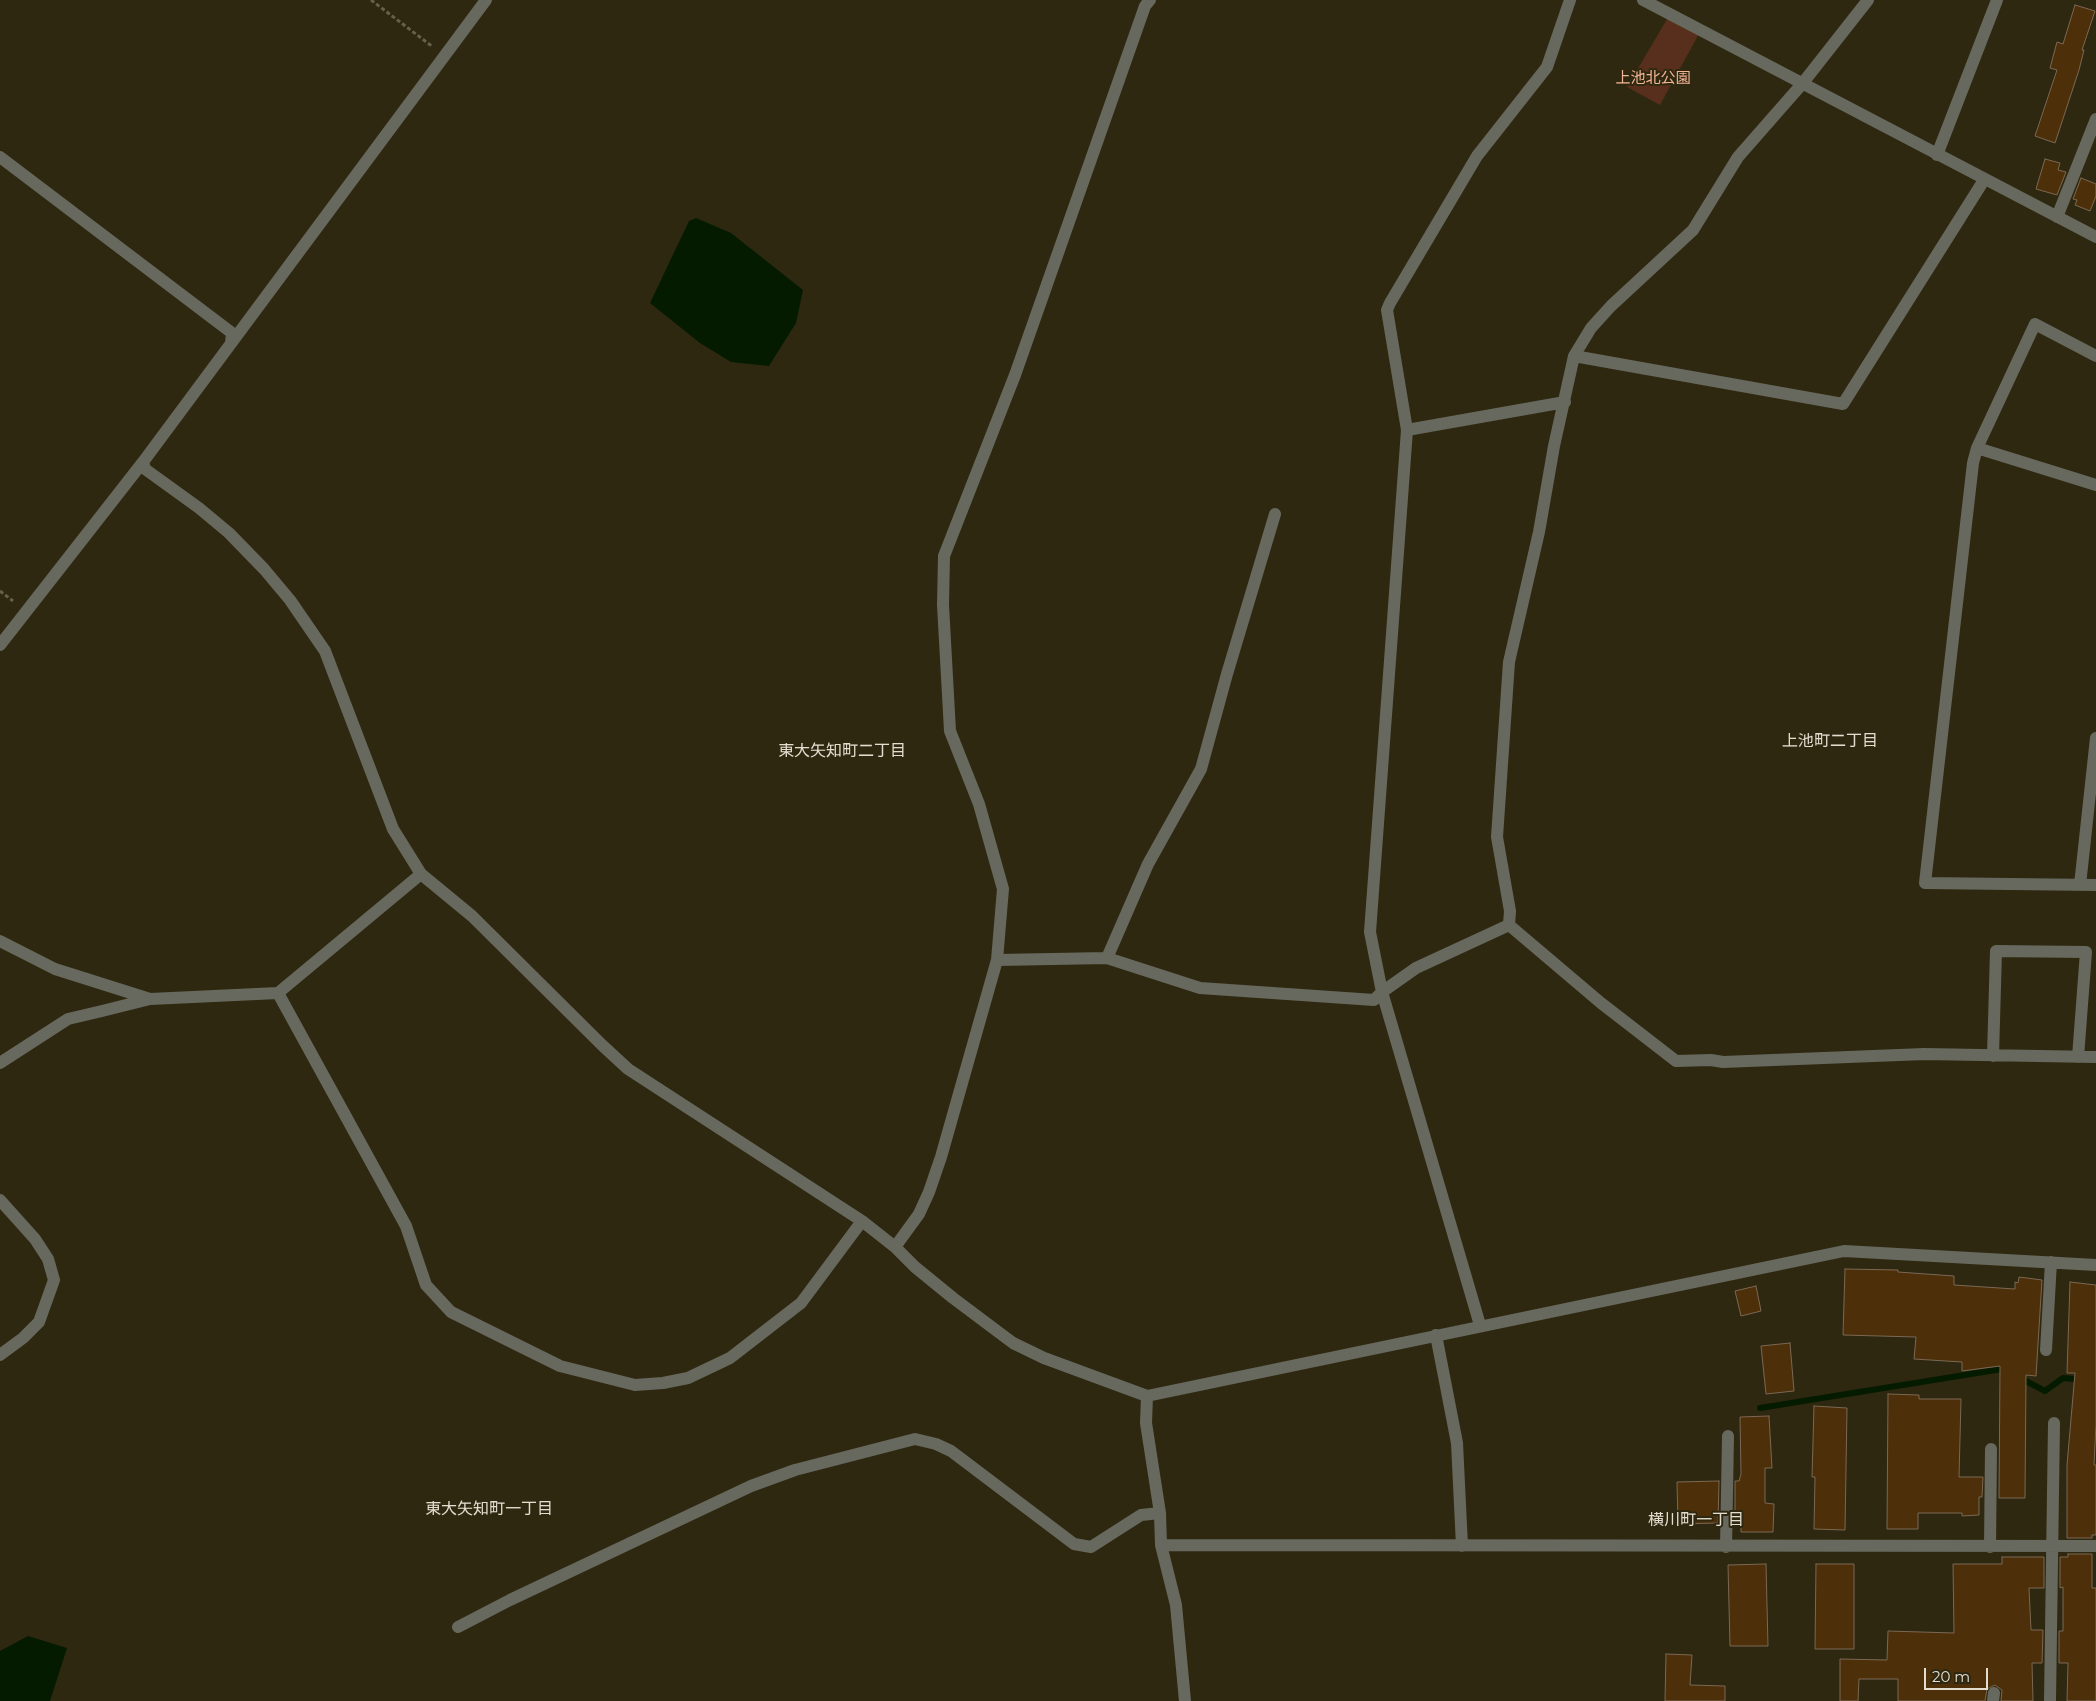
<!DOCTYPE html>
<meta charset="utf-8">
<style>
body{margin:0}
#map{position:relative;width:2096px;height:1701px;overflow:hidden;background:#2f2810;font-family:Montserrat,sans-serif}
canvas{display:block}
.scale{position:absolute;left:1924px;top:1668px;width:64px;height:22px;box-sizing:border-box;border:2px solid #e2ddcf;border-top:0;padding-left:6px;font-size:15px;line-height:18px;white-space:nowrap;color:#e2ddcf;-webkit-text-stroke:4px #2f2810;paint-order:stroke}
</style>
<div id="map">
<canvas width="2096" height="1701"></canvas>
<div class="scale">20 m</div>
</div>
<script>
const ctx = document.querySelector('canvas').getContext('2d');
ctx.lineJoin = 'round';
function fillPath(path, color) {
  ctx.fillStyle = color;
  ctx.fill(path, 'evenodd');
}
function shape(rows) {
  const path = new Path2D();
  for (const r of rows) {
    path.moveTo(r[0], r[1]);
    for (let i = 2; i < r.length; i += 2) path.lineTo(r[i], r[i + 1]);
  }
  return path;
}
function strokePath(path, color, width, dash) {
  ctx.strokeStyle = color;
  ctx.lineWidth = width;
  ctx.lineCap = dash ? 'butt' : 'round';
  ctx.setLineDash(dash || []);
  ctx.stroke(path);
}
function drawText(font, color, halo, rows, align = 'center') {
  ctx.font = font + ' Montserrat,"Noto Sans JP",sans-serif';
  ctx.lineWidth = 4;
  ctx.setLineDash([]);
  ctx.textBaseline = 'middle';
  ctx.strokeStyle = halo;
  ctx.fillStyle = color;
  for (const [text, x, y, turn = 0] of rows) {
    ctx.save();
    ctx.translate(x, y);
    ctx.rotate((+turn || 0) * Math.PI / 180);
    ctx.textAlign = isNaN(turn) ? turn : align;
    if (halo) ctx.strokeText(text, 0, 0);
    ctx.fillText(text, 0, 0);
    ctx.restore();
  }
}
const green = shape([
 [1670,14,1701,30,1660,105,1627,87]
]);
const water = shape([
 [696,218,731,233,803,290,796,323,769,366,731,362,700,343,650,303,689,221],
 [28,1636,67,1648,50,1701,0,1701,0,1651]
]);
const stream = shape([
 [2020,1378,2045,1391,2063,1378,2074,1379,2096,1385],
 [1760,1408,2002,1369,2006,1371]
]);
const building = shape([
 [2075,5,2095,11,2082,50,2084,50,2079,70,2055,143,2035,136,2057,70,2050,68,2057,42,2063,44,2075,5],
 [2045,159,2060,163,2058,170,2066,172,2057,195,2036,189,2045,159],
 [2081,178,2096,184,2096,196,2090,211,2075,205,2077,200,2073,199,2081,178],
 [1845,1269,1898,1270,1898,1272,1954,1276,1954,1285,2015,1289,2015,1282,2018,1283,2019,1277,2042,1280,2036,1376,2026,1375,2025,1498,1999,1498,2000,1366,1962,1371,1962,1362,1914,1359,1916,1337,1843,1335,1845,1269],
 [2070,1282,2096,1285,2096,1424,2094,1465,2096,1465,2096,1535,2092,1535,2092,1538,2067,1538,2067,1465,2075,1373,2067,1373,2070,1282],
 [1756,1286,1761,1311,1741,1316,1735,1291,1756,1286],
 [1790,1343,1794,1391,1766,1394,1761,1346,1790,1343],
 [1888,1394,1919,1395,1919,1399,1961,1399,1959,1477,1983,1477,1982,1497,1979,1497,1979,1515,1962,1516,1962,1513,1918,1513,1918,1529,1887,1529,1888,1394],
 [1814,1406,1847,1408,1845,1530,1814,1529,1815,1477,1812,1477,1814,1406],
 [1769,1416,1772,1468,1765,1468,1765,1503,1774,1504,1773,1532,1741,1532,1741,1523,1735,1523,1735,1481,1739,1481,1741,1474,1740,1417,1769,1416],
 [1719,1481,1718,1523,1678,1524,1677,1482,1719,1481],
 [2068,1554,2092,1554,2092,1588,2096,1588,2096,1701,2067,1701,2068,1663,2059,1663,2059,1631,2063,1631,2063,1587,2060,1588,2060,1557,2068,1557,2068,1554],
 [2002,1557,2044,1557,2044,1588,2029,1588,2031,1630,2043,1630,2042,1663,2032,1663,2033,1701,2001,1701,2002,1690,1995,1685,1987,1689,1985,1701,1898,1701,1898,1679,1859,1679,1858,1701,1840,1701,1840,1659,1887,1660,1888,1631,1954,1633,1953,1564,2002,1564,2002,1557],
 [1766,1564,1768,1646,1730,1646,1728,1565,1766,1564],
 [1816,1564,1854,1564,1854,1649,1815,1649,1816,1564],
 [1666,1654,1692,1655,1690,1685,1725,1686,1725,1701,1665,1701,1666,1654]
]);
const path = shape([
 [371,0,433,47],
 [0,591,13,601]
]);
const minor = shape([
 [1643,0,2096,237],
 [1937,155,1997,0],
 [0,157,232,333,231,343],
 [2057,217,2096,119],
 [1574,356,1843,404,1984,180],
 [2096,356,2035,324,1977,448,1973,463,1925,883,2096,885],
 [1565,402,1407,430,1387,310,1390,303,1477,156,1547,67,1570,0],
 [1407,430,1370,932,1382,992,1480,1325],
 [1977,448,2096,485],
 [143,462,145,469,199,508,229,533,264,569,290,600,325,651,393,829,421,874,472,916,602,1045,628,1069,862,1221,895,1247,915,1267,953,1298,1013,1343,1044,1358,1147,1396,1844,1251,2096,1265],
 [0,645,143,462,486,0],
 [2080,885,2096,738],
 [1509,925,1601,1003,1676,1061,1711,1060,1723,1062,1924,1054,2096,1057],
 [0,941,55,969,150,999],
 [1107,958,1148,864,1201,769,1227,674,1275,514],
 [997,960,1107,958,1200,988,1374,1000,1382,992,1416,968,1509,925,1510,911,1497,837,1509,662,1539,532,1554,446,1574,356,1591,328,1611,306,1693,230,1738,157,1802,84,1868,0],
 [278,993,406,1226,426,1285,451,1312,560,1366,635,1385,663,1383,688,1378,730,1358,801,1303,862,1221],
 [1993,1056,1996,951,2086,952,2078,1057],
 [0,1063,68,1019,102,1011,150,999,278,993,421,874],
 [0,1200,35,1239,48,1259,54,1280,39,1322,23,1338,0,1355],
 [895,1247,919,1214,929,1192,941,1157,997,960,1003,889,979,804,950,731,943,605,944,556,1015,375,1145,6,1150,0],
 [1436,1335,1457,1443,1462,1546],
 [2046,1350,2051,1262],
 [1147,1396,1146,1423,1160,1513,1161,1545,1176,1605,1185,1701],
 [1161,1545,2096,1546],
 [1726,1547,1728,1436],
 [1990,1547,1991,1449],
 [458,1627,510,1600,751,1486,795,1470,915,1439,936,1444,951,1451,1074,1544,1091,1547,1141,1515,1160,1513],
 [1993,1701,1994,1693],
 [2050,1701,2054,1423]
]);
const parkNames = [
 ["上池北公園",1653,79]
];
const neighbourhoodNames = [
 ["上池町二丁目",1830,741],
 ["東大矢知町二丁目",842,751],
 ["東大矢知町一丁目",489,1509],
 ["横川町一丁目",1696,1520]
];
fillPath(green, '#572f1c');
fillPath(water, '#051b00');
strokePath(stream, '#051b00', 6);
fillPath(building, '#4d300a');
strokePath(building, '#7b6854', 1);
strokePath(path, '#665f4b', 3, [4, 2.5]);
strokePath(minor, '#67695e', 12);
drawText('15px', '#f2b496', '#2f2810', parkNames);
drawText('16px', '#e2ddcf', '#2f2810', neighbourhoodNames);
</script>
